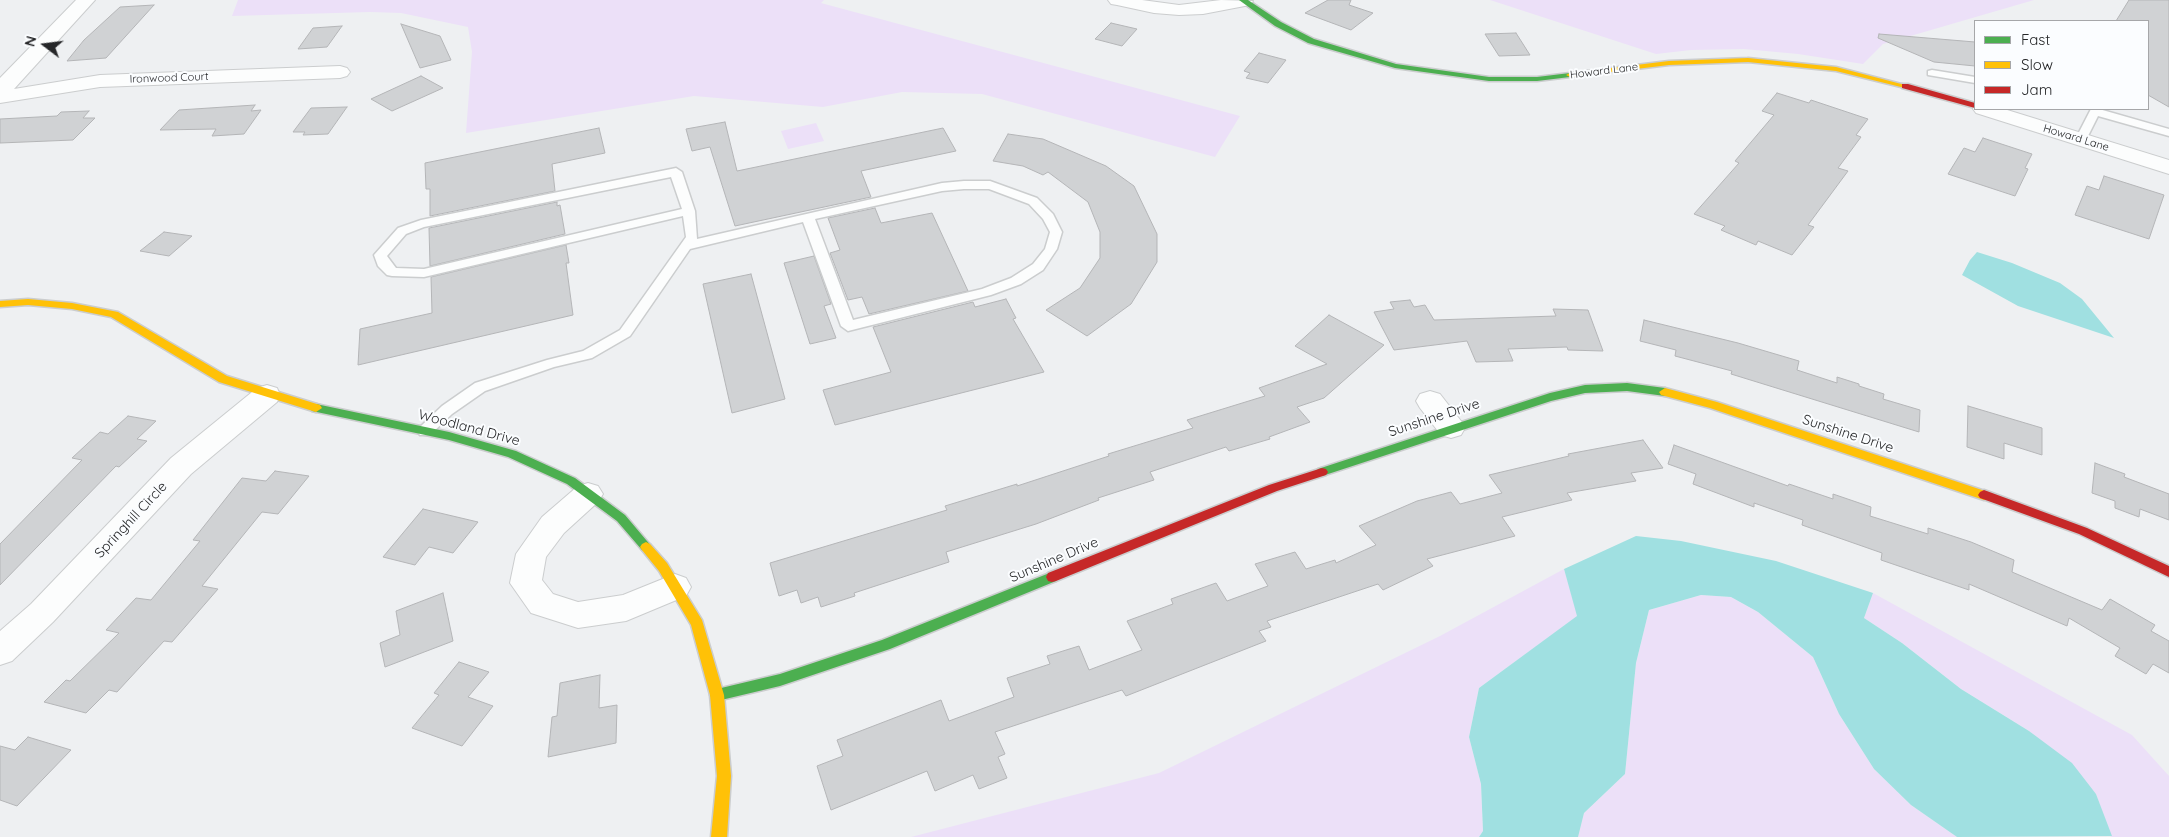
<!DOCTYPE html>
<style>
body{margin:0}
#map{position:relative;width:2169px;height:837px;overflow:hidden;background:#eef0f2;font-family:Quicksand,sans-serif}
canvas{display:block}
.legend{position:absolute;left:1974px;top:20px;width:175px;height:90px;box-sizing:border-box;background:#fbfdff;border:1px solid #a6a7a9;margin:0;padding:6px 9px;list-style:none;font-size:15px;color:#262729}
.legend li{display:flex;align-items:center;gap:10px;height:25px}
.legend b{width:25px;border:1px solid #a6a7a9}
.north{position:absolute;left:20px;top:20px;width:50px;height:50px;-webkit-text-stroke:4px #fbfdff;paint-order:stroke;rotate:285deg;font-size:14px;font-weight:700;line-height:20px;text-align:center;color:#262729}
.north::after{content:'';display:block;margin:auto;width:18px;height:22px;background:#262729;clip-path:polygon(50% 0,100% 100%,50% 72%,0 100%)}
</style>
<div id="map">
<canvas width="2169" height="837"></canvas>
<ul class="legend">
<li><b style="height:6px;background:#4caf50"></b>Fast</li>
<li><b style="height:6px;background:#ffc107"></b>Slow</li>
<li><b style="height:6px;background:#c62828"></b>Jam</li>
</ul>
<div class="north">N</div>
</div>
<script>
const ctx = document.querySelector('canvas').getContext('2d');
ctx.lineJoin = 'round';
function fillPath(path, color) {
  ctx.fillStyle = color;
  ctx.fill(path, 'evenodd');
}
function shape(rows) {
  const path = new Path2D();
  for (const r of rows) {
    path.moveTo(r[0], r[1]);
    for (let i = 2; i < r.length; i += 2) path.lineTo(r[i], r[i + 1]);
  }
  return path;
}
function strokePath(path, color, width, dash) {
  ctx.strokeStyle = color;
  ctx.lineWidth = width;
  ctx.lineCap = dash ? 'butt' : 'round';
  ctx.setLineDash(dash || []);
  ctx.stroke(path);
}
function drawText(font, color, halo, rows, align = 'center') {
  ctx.font = font + ' Quicksand,sans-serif';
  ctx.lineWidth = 4;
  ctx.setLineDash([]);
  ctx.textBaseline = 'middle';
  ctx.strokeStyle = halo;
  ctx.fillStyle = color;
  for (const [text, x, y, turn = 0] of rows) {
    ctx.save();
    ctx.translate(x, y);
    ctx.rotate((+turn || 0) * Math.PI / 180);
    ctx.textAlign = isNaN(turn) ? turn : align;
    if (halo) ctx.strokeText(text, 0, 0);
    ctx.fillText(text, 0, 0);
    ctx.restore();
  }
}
const green = shape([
 [238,0,824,0,821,3,1240,116,1215,157,982,94,902,92,823,107,694,96,466,133,472,52,468,27,401,13,370,12,232,16],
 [1490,0,2034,0,1883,44,1863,64,1798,54,1744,49,1691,50,1656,54],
 [816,123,824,141,788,149,781,131],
 [1564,569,1578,616,1479,688,1469,737,1481,784,1483,831,1479,837,911,837,1159,773,1440,636],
 [1873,593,2132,735,2169,776,2169,837,2111,837,2096,794,2029,731,1961,689,1902,643,1864,618],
 [1701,595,1731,597,1758,612,1813,657,1839,714,1874,769,1911,805,1957,837,1578,837,1584,813,1625,774,1636,663,1649,610]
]);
const water = shape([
 [1977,252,2012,263,2060,283,2082,299,2114,338,2018,306,1962,275,1970,260],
 [1636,536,1681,541,1776,561,1873,593,1864,618,1902,643,1961,689,2029,731,2072,763,2096,794,2112,836,1957,837,1911,805,1874,769,1839,714,1813,657,1758,612,1731,597,1701,595,1649,610,1636,663,1625,774,1584,813,1578,837,1479,837,1483,831,1481,784,1469,737,1479,688,1577,616,1564,569]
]);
const building = shape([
 [1328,0,1351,0,1349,5,1373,13,1351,30,1305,13,1328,0],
 [2129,0,2169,0,2169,107,2148,95,2148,21,2116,21,2129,0],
 [154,5,106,58,67,61,84,40,120,7,154,5],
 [1111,23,1137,29,1122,46,1095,39,1111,23],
 [401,24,440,36,451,60,420,68,401,24],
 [342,26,327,47,298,49,313,28,342,26],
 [1516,33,1530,55,1499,56,1485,34,1516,33],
 [1879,34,1975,42,1975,66,1934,62,1878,38,1879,34],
 [1259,53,1286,60,1268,83,1246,78,1250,73,1244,71,1259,53],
 [421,76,443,88,392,111,371,99,421,76],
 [1777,93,1809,103,1811,100,1868,119,1856,135,1861,137,1838,168,1848,171,1808,225,1814,227,1792,255,1758,241,1756,245,1721,230,1725,226,1694,214,1739,163,1735,161,1774,115,1762,111,1777,93],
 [255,105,251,111,261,110,244,134,212,136,216,129,160,130,179,110,255,105],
 [347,107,328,134,303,135,305,132,293,132,311,108,347,107],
 [89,111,83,118,95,118,73,140,0,143,0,119,57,116,61,112,89,111],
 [725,122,737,171,943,128,956,151,861,171,871,197,735,226,710,147,692,151,686,129,725,122],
 [599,128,605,153,552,164,555,191,430,216,430,189,426,189,425,163,599,128],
 [1008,134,1043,139,1106,166,1134,186,1157,234,1157,262,1131,304,1087,336,1046,310,1080,288,1100,258,1100,232,1088,202,1048,172,1043,175,1023,166,993,161,1008,134],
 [1983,138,2032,154,2025,168,2028,169,2015,196,1948,174,1964,148,1975,152,1983,138],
 [2104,176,2164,195,2149,239,2075,215,2087,186,2099,190,2104,176],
 [557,202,557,206,560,205,565,234,430,266,429,228,557,202],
 [875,208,881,223,932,213,968,291,869,314,862,297,848,300,830,253,840,250,828,218,875,208],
 [164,232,192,236,169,256,140,251,164,232],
 [566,245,569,263,566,263,573,315,358,365,360,329,432,313,431,277,566,245],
 [814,256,831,304,824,306,836,338,810,344,784,263,814,256],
 [751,274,785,399,732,413,703,284,751,274],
 [1006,299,1016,318,1013,319,1044,372,835,425,823,390,891,372,873,327,973,302,975,307,1006,299],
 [1410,300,1414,307,1425,305,1434,320,1556,316,1553,309,1588,310,1603,351,1568,350,1567,347,1508,349,1513,361,1476,362,1467,341,1394,350,1374,312,1394,309,1390,302,1410,300],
 [1329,315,1384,345,1324,398,1297,407,1310,422,1269,437,1270,439,1229,451,1226,447,1150,472,1154,480,1098,498,1099,500,1036,524,946,552,949,562,854,593,855,596,821,607,818,597,801,603,797,590,779,596,770,563,947,510,945,506,1017,484,1017,486,1109,456,1108,454,1193,428,1187,420,1265,396,1259,388,1327,364,1295,346,1329,315],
 [1644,320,1738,343,1799,361,1797,370,1837,383,1837,377,1859,384,1859,386,1884,394,1883,399,1920,410,1919,432,1731,374,1732,371,1675,356,1676,350,1640,341,1644,320],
 [1968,406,2042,428,2042,455,2004,443,2004,459,1967,447,1968,406],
 [128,416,156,421,137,439,147,441,119,467,116,466,0,585,0,544,82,460,72,458,100,432,108,434,128,416],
 [1643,440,1663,468,1631,473,1636,481,1567,493,1572,500,1502,517,1515,536,1427,559,1433,566,1383,590,1378,584,1267,621,1271,627,1259,631,1266,641,1126,696,1122,690,995,732,1005,754,998,757,1007,778,979,789,973,775,935,791,927,771,831,810,817,766,843,756,837,740,941,700,949,721,1014,697,1007,678,1050,664,1047,656,1079,646,1089,670,1142,650,1127,621,1173,604,1171,599,1216,583,1227,601,1268,586,1255,564,1295,552,1306,569,1335,560,1336,563,1376,545,1359,526,1417,501,1451,492,1460,504,1502,493,1489,475,1569,456,1568,454,1643,440],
 [1674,445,1788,486,1789,484,1833,499,1833,494,1871,507,1870,516,1928,534,1928,528,1971,542,2014,560,2012,572,2102,610,2110,599,2155,625,2151,631,2169,641,2169,673,2153,664,2146,674,2115,656,2120,648,2069,618,2067,626,1969,584,1969,590,1881,560,1882,553,1802,525,1803,520,1754,503,1754,507,1693,484,1696,474,1668,464,1674,445],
 [2095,463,2125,474,2124,477,2169,494,2169,520,2140,509,2139,517,2115,508,2115,501,2092,493,2095,463],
 [275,471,309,476,278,514,262,512,202,586,218,589,172,642,164,641,117,692,109,690,86,713,44,702,66,680,70,681,119,633,106,630,136,598,151,600,200,541,193,540,242,478,266,481,275,471],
 [423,509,478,522,453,553,429,547,415,565,383,557,423,509],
 [443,593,453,641,385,667,380,643,400,635,396,611,443,593],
 [459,662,489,672,468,697,493,706,462,746,412,728,439,695,434,693,459,662],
 [600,675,599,708,617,705,616,743,548,757,552,717,557,716,560,683,600,675],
 [28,737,71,750,17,806,0,800,0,746,15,750,28,737]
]);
const lane = shape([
 [1932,70,1975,77,1975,83,1928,75,1928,71,1932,70],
 [2091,109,2099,109,2169,129,2169,136,2098,116,2085,142,2077,142,2075,140,2091,109],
 [676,168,682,172,695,211,697,239,942,183,964,181,990,181,1037,198,1053,214,1062,232,1057,249,1043,270,1021,284,991,295,848,331,841,326,803,222,690,249,630,336,592,358,554,367,485,391,452,414,430,435,420,435,417,431,420,427,442,406,475,383,547,360,583,351,620,330,686,237,683,216,424,277,392,276,387,275,378,266,374,255,398,228,421,220,676,168],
 [671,177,682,209,424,269,396,268,387,256,406,234,424,227,671,177],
 [964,189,989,189,1029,204,1043,219,1050,232,1045,249,1033,264,1011,278,982,289,853,320,815,219,942,191,964,189]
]);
const street = shape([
 [76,0,95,0,14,89,100,75,340,66,347,68,350,72,347,76,340,78,100,87,0,103,0,78,76,0],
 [1108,0,1142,0,1179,5,1221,0,1253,1,1250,5,1203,14,1179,15,1154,13,1117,5,1111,4,1108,0],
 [1975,105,1975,109,2004,109,2169,160,2169,174,1976,113,1973,109,1975,105],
 [267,385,277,388,280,395,277,402,191,474,53,622,12,661,0,665,0,631,31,604,171,458,257,388,267,385],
 [1430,391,1440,394,1461,421,1465,428,1461,435,1451,438,1441,435,1420,408,1416,401,1420,394,1430,391],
 [588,483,598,486,603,494,598,502,564,533,546,557,542,580,553,594,578,602,623,595,675,574,686,578,691,587,686,596,626,621,578,628,531,613,510,583,516,554,542,517,578,486,588,483]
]);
const fast = shape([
 [1239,0,1248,0,1281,22,1314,39,1396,64,1489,77,1537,77,1570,73,1574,75,1570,77,1537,81,1489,81,1395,68,1308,43,1275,26,1239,0],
 [1627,383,1665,388,1671,392,1665,396,1627,391,1585,393,1551,401,1322,476,1318,475,1316,472,1318,469,1550,393,1585,385,1627,383],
 [316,404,449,432,516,451,575,478,625,515,652,547,650,550,646,552,642,550,617,521,567,484,508,457,449,440,312,411,310,408,312,405,316,404],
 [1052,572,1056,573,1058,577,1056,581,890,649,780,686,717,701,712,699,710,695,712,691,717,689,780,674,882,640,1052,572]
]);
const slow = shape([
 [1748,58,1836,67,1909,86,1905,88,1836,71,1748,62,1669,65,1570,77,1566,75,1570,73,1669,61,1748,58],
 [28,299,72,303,118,312,227,376,320,405,322,408,316,412,219,382,111,317,72,309,28,305,0,307,0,301,28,299],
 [1665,388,1717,402,1988,492,1990,495,1988,498,1984,500,1710,408,1661,395,1659,392,1665,388],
 [646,542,650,544,667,563,702,620,724,695,731,776,727,837,711,837,717,776,710,695,691,625,659,571,642,550,640,547,642,544,646,542]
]);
const jam = shape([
 [1902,84,1908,84,1975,103,1975,108,1902,88,1902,84],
 [1322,468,1326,469,1328,472,1326,475,1277,491,1056,581,1052,582,1048,581,1046,577,1048,573,1269,485,1322,468],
 [1984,490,2087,528,2169,566,2169,577,2079,534,1980,498,1978,495,1980,492,1984,490]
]);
const farStreetnames = [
 ["Howard Lane",1604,71,-7],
 ["Ironwood Court",169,78,-2],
 ["Howard Lane",2076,138,17]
];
const streetNames = [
 ["Sunshine Drive",1434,418,-18],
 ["Woodland Drive",469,428,15],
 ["Sunshine Drive",1848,434,18],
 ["Springhill Circle",131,520,-47],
 ["Sunshine Drive",1054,560,-23]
];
fillPath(green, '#ece0f8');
fillPath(water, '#a0e0e1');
fillPath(building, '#d0d2d4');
strokePath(building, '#b4b5b7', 1);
strokePath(lane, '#cbcdce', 3);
strokePath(street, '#cbcdce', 2);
strokePath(fast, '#cbcdce', 3);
strokePath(slow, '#cbcdce', 3);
strokePath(jam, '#cbcdce', 3);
fillPath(lane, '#fcfdfd');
fillPath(street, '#fcfdfd');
fillPath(fast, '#4caf50');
fillPath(slow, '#ffc107');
fillPath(jam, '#c62828');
drawText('11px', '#262729', '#fbfdff', farStreetnames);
drawText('14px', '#262729', '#fbfdff', streetNames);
</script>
